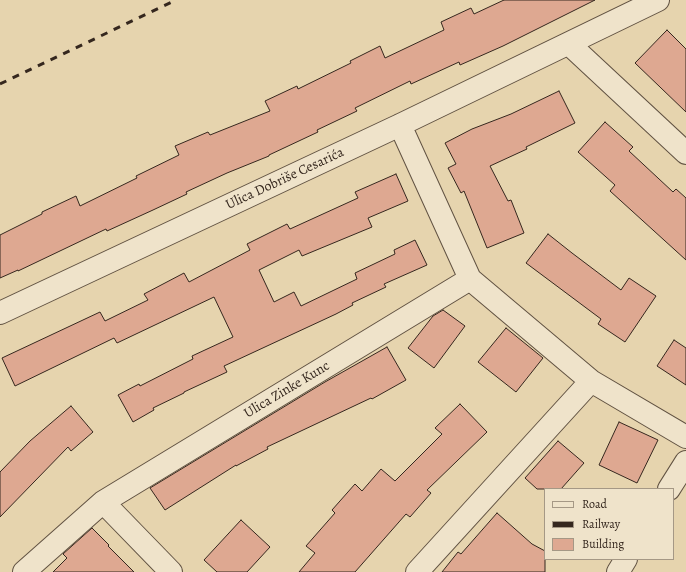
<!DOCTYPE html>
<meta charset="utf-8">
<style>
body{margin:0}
#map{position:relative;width:686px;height:572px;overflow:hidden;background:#e6d4ae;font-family:Alegreya,serif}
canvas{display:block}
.legend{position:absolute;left:544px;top:488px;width:130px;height:72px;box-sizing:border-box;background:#efe3ca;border:1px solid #a59885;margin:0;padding:5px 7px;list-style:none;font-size:12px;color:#35271e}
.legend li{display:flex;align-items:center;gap:8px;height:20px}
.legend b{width:20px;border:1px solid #a59885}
</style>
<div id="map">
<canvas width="686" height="572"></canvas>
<ul class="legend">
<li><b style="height:5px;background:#efe3ca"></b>Road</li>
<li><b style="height:5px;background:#35271e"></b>Railway</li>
<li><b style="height:11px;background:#dea891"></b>Building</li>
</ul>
</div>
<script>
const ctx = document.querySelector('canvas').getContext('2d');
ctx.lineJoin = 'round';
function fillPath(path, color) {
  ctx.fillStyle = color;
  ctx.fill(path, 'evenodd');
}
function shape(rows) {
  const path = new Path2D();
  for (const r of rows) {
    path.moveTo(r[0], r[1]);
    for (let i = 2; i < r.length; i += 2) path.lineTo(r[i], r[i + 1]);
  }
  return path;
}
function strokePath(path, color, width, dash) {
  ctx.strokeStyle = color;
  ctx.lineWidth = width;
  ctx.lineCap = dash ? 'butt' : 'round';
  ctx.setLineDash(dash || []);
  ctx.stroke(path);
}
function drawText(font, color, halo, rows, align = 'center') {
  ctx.font = font + ' Alegreya,serif';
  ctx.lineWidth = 3.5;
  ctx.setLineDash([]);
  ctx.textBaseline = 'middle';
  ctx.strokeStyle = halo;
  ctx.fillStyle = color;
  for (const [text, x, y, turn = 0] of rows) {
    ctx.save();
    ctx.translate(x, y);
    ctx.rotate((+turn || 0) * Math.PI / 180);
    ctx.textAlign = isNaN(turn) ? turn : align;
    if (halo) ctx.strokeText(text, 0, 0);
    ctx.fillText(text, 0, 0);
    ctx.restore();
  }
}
const building = shape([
 [504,0,595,0,503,46,460,65,459,62,411,84,410,81,355,108,357,111,317,130,318,132,269,155,269,156,227,173,186,192,187,194,153,210,107,231,106,229,18,271,18,270,0,278,0,235,42,214,42,212,76,196,80,206,137,178,136,176,179,155,175,146,208,132,210,135,270,111,265,101,297,86,298,89,351,63,350,61,380,46,385,58,444,30,441,22,471,8,474,14,504,0],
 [667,30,686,49,686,112,635,63,667,30],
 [559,91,575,123,526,147,527,149,490,166,508,201,511,200,524,233,487,248,464,191,461,193,448,168,456,164,445,143,472,129,511,114,559,91],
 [605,122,633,147,629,151,673,192,676,189,686,198,686,260,610,191,615,185,578,152,605,122],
 [396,174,408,201,368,218,372,227,302,256,299,250,259,270,274,302,294,292,301,306,357,279,355,273,395,254,394,250,415,240,427,265,384,284,386,287,352,303,353,305,336,314,224,366,227,372,184,392,184,393,153,408,154,410,133,422,118,395,139,384,140,386,193,359,192,356,233,337,214,297,117,343,114,338,15,386,2,358,100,312,105,321,148,300,144,294,184,273,189,282,250,250,247,244,287,224,290,229,358,198,355,192,396,174],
 [548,234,572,253,621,290,629,278,656,296,625,342,598,324,601,319,526,263,548,234],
 [443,310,465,326,434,368,408,348,433,316,443,310],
 [506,328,543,358,516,392,478,362,506,328],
 [674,340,686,348,686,385,657,366,674,340],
 [387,347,406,380,372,399,371,398,267,447,268,449,236,466,236,465,165,510,150,488,325,382,387,347],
 [460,404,487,432,427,490,431,493,410,517,406,514,355,572,299,572,315,553,306,546,335,513,332,510,355,484,362,491,381,469,395,481,442,434,435,428,460,404],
 [71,406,93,432,71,451,68,447,0,517,0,472,30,441,71,406],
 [619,422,658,440,637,483,599,465,619,422],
 [558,441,584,463,561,489,537,489,525,478,558,441],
 [497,513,532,544,545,551,545,572,442,572,458,552,461,554,497,513],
 [241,520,270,547,247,572,217,572,204,560,241,520],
 [92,528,109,545,108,546,134,572,53,572,67,558,63,554,92,528]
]);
const street = shape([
 [569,44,686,153],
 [400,125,470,279,591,381,686,437],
 [0,313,400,125,658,0],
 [669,489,686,462],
 [103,502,171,572],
 [24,572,103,502,470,279],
 [417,572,591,381],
 [618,572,626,559]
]);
const rail = shape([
 [0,84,176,0]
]);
const streetNames = [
 ["Ulica Dobriše Cesarića",285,179,-25],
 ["Ulica Zinke Kunc",287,390,-31]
];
fillPath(building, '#dea891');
strokePath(building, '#35271e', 1);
strokePath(street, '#615242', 24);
strokePath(street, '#efe3ca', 22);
strokePath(rail, '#35271e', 3, [7, 7]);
drawText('14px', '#35271e', '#efe3ca', streetNames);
</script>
